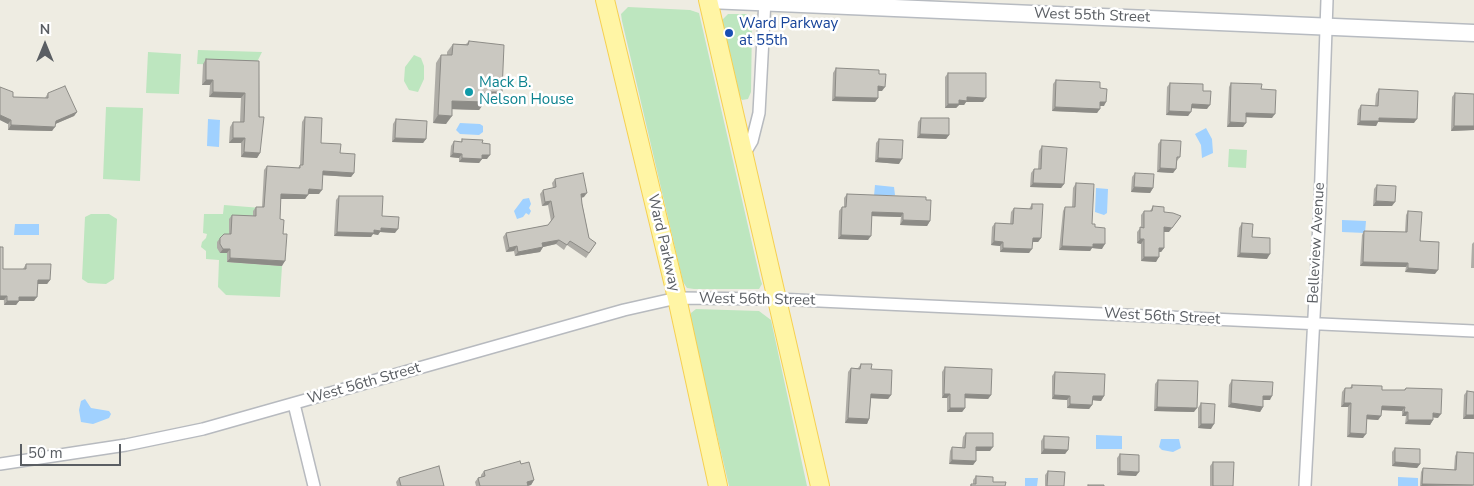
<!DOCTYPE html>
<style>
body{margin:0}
#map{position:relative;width:1474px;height:486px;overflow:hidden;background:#eeece2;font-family:"Nunito Sans",sans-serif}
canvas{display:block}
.north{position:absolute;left:20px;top:20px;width:50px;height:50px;-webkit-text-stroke:4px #fff;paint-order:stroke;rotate:0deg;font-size:14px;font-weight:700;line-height:20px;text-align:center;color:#5a5e63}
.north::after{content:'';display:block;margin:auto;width:18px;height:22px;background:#5a5e63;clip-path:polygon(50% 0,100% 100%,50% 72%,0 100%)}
.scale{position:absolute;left:20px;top:444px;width:101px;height:22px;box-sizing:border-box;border:2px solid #5a5e63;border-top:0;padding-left:6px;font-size:15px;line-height:18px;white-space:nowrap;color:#5a5e63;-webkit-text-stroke:4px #fff;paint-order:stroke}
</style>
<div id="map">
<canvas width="1474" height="486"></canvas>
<div class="north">N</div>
<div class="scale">50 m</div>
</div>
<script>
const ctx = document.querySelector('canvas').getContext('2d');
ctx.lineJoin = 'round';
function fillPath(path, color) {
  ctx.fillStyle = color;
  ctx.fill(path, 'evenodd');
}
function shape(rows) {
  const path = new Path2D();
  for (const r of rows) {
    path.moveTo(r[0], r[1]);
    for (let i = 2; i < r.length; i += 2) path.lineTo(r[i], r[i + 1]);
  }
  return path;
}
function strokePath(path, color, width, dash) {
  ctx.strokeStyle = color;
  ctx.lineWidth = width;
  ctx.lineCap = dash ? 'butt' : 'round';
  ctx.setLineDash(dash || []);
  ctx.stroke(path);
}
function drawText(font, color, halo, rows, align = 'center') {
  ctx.font = font + ' "Nunito Sans",sans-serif';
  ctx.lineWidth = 5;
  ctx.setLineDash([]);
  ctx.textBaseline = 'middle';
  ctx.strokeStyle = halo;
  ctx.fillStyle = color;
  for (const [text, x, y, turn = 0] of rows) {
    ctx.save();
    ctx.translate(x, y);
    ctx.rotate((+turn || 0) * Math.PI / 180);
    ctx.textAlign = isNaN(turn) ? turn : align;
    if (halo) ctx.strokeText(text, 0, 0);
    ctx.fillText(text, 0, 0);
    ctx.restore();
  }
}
const green = shape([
 [628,7,690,10,699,13,760,278,762,284,759,289,694,289,687,288,683,282,622,21,621,14],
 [728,14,747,14,752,23,751,92,748,99,742,100,738,95,722,20],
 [198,50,262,52,255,66,197,64],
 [148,52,181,54,179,94,146,93],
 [414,55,421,58,424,66,424,79,418,92,409,90,404,81,405,67],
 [106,107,143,108,140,181,103,179],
 [1229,149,1247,150,1246,168,1228,167],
 [224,205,261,208,253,220,228,239,220,253,227,253,227,262,282,266,280,297,226,295,218,287,219,260,206,259,206,251,201,247,202,242,206,238,207,234,203,233,204,214,223,214],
 [91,214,109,214,117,219,114,279,106,284,88,283,82,279,85,217],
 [696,309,759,311,771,320,807,486,729,486,690,320,691,313]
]);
const water = shape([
 [208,119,220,120,219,147,207,146],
 [460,123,480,124,483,126,483,132,479,135,460,134,456,130],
 [1206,128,1212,139,1213,153,1202,158,1201,145,1195,134],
 [875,185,894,187,895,195,874,196],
 [1096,188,1108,189,1107,213,1104,215,1095,212],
 [529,198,531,204,529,208,531,211,529,215,526,213,523,217,517,219,514,211,523,199],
 [1342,220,1366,221,1365,233,1342,232],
 [15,224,39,224,39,235,14,235],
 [85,399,91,408,109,411,111,414,109,418,93,424,81,422,79,410,81,401],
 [1096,435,1122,436,1122,449,1096,449],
 [1161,439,1179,439,1181,448,1173,452,1162,450,1159,447],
 [1398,477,1418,478,1418,486,1398,486],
 [1025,478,1038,478,1037,486,1025,486]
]);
const street = shape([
 [743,156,752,141,759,113,765,0],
 [294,404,314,486],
 [0,464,126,445,203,429,624,310,677,298,776,299,1474,331],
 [1305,486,1320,204,1327,0]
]);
const secondary = shape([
 [709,0,1474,33]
]);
const primary = shape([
 [605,0,677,298,718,486],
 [708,0,820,486]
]);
const wall = shape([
 [469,41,502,92,497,100,485,100,485,102,479,110,452,109,446,124,433,123,436,63,441,55,447,55,447,52,453,44,466,44],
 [206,59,259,61,260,153,257,158,241,157,241,143,229,143,230,127,233,122,240,122,241,98,209,97,210,85,202,85,203,64],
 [836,68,879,74,882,91,878,91,878,98,875,102,832,101,833,73],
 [948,73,983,102,966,102,964,105,959,105,956,108,945,108,945,77],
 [1056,80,1100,88,1104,106,1100,106,1097,113,1052,111,1053,84],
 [1170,83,1203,91,1207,109,1192,108,1188,116,1166,115,1167,87],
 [1231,83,1261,89,1272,118,1246,117,1243,127,1227,127,1229,87],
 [0,87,13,97,45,98,48,93,77,112,74,116,55,124,52,131,8,130,8,124,0,120],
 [1379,89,1414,123,1378,122,1376,126,1357,125,1358,110,1361,105,1375,106,1376,94],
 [1455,93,1474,94,1474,130,1451,131,1452,97],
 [305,117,321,143,340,153,354,173,351,177,322,175,319,194,308,194,305,199,281,199,280,219,283,234,282,266,227,262,227,253,220,253,217,248,217,242,220,238,229,234,229,219,232,215,253,216,253,211,256,207,262,207,264,170,267,166,298,168,300,165,302,122],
 [921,118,949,135,946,139,917,138,918,122],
 [396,119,426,139,423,143,392,142,393,124],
 [462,139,482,143,487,159,482,159,479,163,459,162,459,158,450,157,451,146,454,141,461,142],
 [879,139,899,164,875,162,876,143],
 [1161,140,1180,157,1177,161,1176,169,1173,173,1157,172,1158,144],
 [1042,146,1064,184,1061,188,1030,187,1031,173,1034,169,1038,169,1039,151],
 [1135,173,1153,188,1150,193,1131,192,1132,177],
 [555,179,584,197,581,198,589,238,596,243,586,258,567,245,564,250,556,244,543,247,540,252,515,256,514,251,506,252,503,237,506,233,548,225,551,221,548,205,542,206,540,194,543,190,553,188,552,183],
 [1076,183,1092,224,1095,227,1102,249,1092,248,1090,251,1059,250,1063,211,1065,207,1072,207,1073,188],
 [1377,185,1392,206,1373,206,1374,189],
 [847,194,926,200,930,221,927,226,900,225,901,217,872,216,868,240,838,239,839,211,842,207,844,207,844,198],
 [339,196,382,216,395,233,380,232,378,235,373,234,371,237,334,236,336,200],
 [1032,204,1041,238,1038,242,1033,242,1029,253,1000,252,1000,246,991,245,992,227,995,223,1010,224,1011,212,1014,208,1029,209],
 [1153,206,1164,212,1169,232,1164,232,1164,248,1161,252,1159,252,1156,262,1141,261,1141,244,1137,243,1137,232,1141,227,1141,215,1144,211,1150,211],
 [1408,211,1435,274,1405,272,1406,267,1360,266,1362,235,1364,231,1405,232,1406,215],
 [1242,223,1252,237,1267,259,1237,257,1239,228],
 [1474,242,1474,268,1471,268,1472,244],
 [26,264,50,280,47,284,37,284,34,301,19,301,16,305,4,305,3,269,23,269],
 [861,364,871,369,891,395,888,399,871,398,869,419,867,424,845,423,848,372,851,368,858,368],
 [945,367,991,395,988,399,965,398,965,408,962,412,947,412,947,398,942,398,942,372],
 [1055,372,1104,396,1101,401,1093,400,1092,405,1089,409,1067,408,1067,400,1052,399,1052,376],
 [1158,380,1194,412,1154,411,1155,384],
 [1232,380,1270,400,1263,400,1263,407,1260,412,1228,407,1229,385],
 [1352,385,1382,390,1404,390,1406,388,1438,418,1433,417,1433,420,1430,425,1405,424,1406,416,1402,416,1402,411,1381,410,1381,416,1378,420,1367,419,1363,438,1347,437,1348,407,1341,407,1342,392,1345,388,1350,388],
 [1467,391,1474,419,1463,419,1464,395],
 [1201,403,1211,429,1198,428,1198,408],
 [966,433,990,451,976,451,976,461,973,465,949,464,950,451,952,447,962,447,963,437],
 [1044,436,1068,450,1065,454,1041,454,1041,441],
 [1395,448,1420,464,1417,468,1392,466,1392,452],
 [1457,452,1473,486,1420,486,1421,472,1423,468,1454,470,1455,456],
 [1120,454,1136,476,1117,475,1117,458],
 [1213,462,1233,486,1210,486,1210,466],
 [521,464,534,480,531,485,528,486,476,486,475,482,478,478,481,477,481,475,484,471],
 [1048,471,1064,486,1045,486,1045,475],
 [976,476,993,482,1005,486,970,486,971,484,973,484,973,480],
 [399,478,444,486,397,486,396,482]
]);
const shadedWall = shape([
 [206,80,213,80,210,85,202,85],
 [878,86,885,87,882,91,875,91],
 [213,92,245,93,241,98,209,97],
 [485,92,502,92,497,100,480,100],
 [835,97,878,98,875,102,832,101],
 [967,97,986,98,983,102,966,102,964,105,959,105,956,108,945,108,948,104],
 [452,101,485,102,479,110,447,109],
 [1100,102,1106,102,1104,106,1097,106],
 [1192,104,1210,105,1207,109,1189,108],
 [1055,107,1100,109,1097,113,1052,111],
 [1169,111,1191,112,1188,116,1166,115],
 [77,112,74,116,53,125,56,121],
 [1246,113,1275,114,1272,118,1243,117],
 [0,115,11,120,8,124,0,120],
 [438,115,452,116,446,124,433,123],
 [1379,118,1417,119,1414,123,1378,122,1376,126,1357,125,1360,121],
 [1230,122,1246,123,1243,127,1227,127],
 [11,125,55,127,52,131,8,130],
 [1454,126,1474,126,1474,130,1451,131],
 [920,134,949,135,946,139,917,138],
 [233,138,245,138,241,143,229,143],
 [395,138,426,139,423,143,392,142],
 [244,152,260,153,257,158,241,157],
 [453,153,462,154,459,158,450,157],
 [482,155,490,155,487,159,482,159,479,163,459,162,462,158],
 [878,158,902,159,899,164,875,162],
 [1160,168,1176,169,1173,173,1157,172],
 [323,171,354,173,351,177,320,175],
 [1033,183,1064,184,1061,188,1030,187],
 [1134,187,1153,188,1150,193,1131,192],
 [309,189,322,190,319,194,306,194],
 [587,193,584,197,578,198,581,194],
 [281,194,308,195,305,199,278,199],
 [551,201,548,205,542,206,545,202],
 [1376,201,1395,202,1392,206,1373,206],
 [872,212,903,213,901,217,869,216],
 [1181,216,1169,232,1161,232,1164,227],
 [903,220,930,221,927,226,900,225],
 [381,228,398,229,395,233,380,232,378,235,373,234,371,237,334,236,337,232],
 [841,235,871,236,868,240,838,239],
 [1033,238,1041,238,1038,242,1030,242],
 [1140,239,1144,239,1141,244,1137,243],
 [559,240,556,244,539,248,542,243],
 [994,241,1003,242,1000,246,991,245],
 [1093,244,1105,244,1102,249,1092,248,1090,251,1059,250,1062,246],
 [517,246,514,251,506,252,509,248],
 [543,247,540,252,515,256,518,252],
 [1003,248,1032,249,1029,253,1000,252],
 [1159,248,1164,248,1161,252,1156,252],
 [223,249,230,249,227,253,220,253],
 [1240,253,1270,254,1267,259,1237,257],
 [1144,257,1159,257,1156,262,1141,261],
 [230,258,285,261,282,266,227,262],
 [1363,262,1408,263,1406,267,1360,266],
 [1408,268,1438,270,1435,274,1405,272],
 [38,280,50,280,47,284,35,284],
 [0,296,7,296,4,300,0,300],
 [19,297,37,297,34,301,19,301,16,305,4,305,7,301],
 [871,394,891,395,888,399,868,398],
 [944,394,950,394,947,398,942,398],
 [965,394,991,395,988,399,962,398],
 [1054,395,1070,396,1067,400,1052,399],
 [1093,396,1104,396,1101,401,1090,400],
 [1263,396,1272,396,1270,400,1260,400],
 [1231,403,1263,407,1260,412,1228,407],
 [1344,403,1351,403,1348,407,1341,407],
 [1070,404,1092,405,1089,409,1067,408],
 [1382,406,1405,407,1402,411,1379,410],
 [1157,407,1197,408,1194,412,1154,411],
 [950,408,965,408,962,412,947,412],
 [1404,412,1408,412,1406,416,1402,416],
 [1433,413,1441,414,1438,418,1430,417],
 [1367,415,1381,416,1378,420,1364,419],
 [1466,415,1474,415,1474,419,1463,419],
 [848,418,869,419,867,424,845,423],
 [1408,420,1433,420,1430,425,1405,424],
 [1201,424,1214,424,1211,429,1198,428],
 [1350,433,1366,434,1363,438,1347,437],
 [976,447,993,447,990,451,973,451],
 [1044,449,1068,450,1065,454,1041,454],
 [952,460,976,461,973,465,949,464],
 [1395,462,1420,464,1417,468,1392,466],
 [1120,471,1139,472,1136,476,1117,475],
 [534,480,531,485,526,486,527,482],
 [1422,484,1474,485,1421,486]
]);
const building = shape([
 [469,41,504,45,502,92,485,92,485,102,452,101,452,116,438,115,441,55,452,55,453,44,468,45,469,41],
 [206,59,259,61,259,117,264,117,260,153,244,152,245,138,233,138,233,122,244,122,245,93,213,92,213,80,206,80,206,59],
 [836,68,879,70,879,74,886,74,885,87,878,86,878,98,835,97,836,68],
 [948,73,986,73,986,98,967,97,967,101,959,100,959,104,948,104,948,73],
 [1056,80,1100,82,1100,88,1107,89,1106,102,1100,102,1100,109,1055,107,1056,80],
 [1170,83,1203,84,1203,91,1211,91,1210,105,1192,104,1191,112,1169,111,1170,83],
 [1231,83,1262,84,1261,89,1276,90,1275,114,1246,113,1246,123,1230,122,1231,83],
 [65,86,77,112,56,121,55,127,11,125,11,120,0,115,0,87,13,92,13,97,48,98,48,93,65,86],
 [1379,89,1418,91,1417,119,1379,118,1379,121,1360,121,1361,105,1378,106,1379,89],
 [1455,93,1474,94,1474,126,1454,126,1455,93],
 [305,117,322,118,321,143,341,144,340,153,355,154,354,173,323,171,322,190,309,189,308,195,281,194,280,219,284,220,283,234,287,234,285,261,230,258,230,249,223,249,220,244,220,238,224,234,231,234,232,215,256,216,256,207,264,207,267,166,300,168,300,165,303,165,305,117],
 [921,118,949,118,949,135,920,134,921,118],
 [396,119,427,121,426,139,395,138,396,119],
 [462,139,483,140,482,143,490,144,490,155,482,155,482,159,462,158,462,154,453,153,454,141,462,142,462,139],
 [879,139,903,140,902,159,878,158,879,139],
 [1161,140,1181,141,1180,157,1177,157,1176,169,1160,168,1161,140],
 [1042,146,1067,148,1064,184,1033,183,1034,169,1041,169,1042,146],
 [583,173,587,193,581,194,582,204,589,238,596,243,589,253,570,241,567,245,559,240,542,243,543,247,518,252,517,246,509,248,506,233,548,225,554,217,551,201,545,202,543,190,556,187,555,179,583,173],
 [1135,173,1154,174,1153,188,1134,187,1135,173],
 [1076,183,1094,184,1092,224,1095,224,1095,227,1105,228,1105,244,1093,244,1093,247,1062,246,1065,207,1075,207,1076,183],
 [1377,185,1396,186,1395,202,1376,201,1377,185],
 [847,194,926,197,926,200,931,200,930,221,903,220,903,213,872,212,871,236,841,235,842,207,846,207,847,194],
 [339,196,383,196,382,216,399,217,398,229,381,228,381,231,374,230,374,233,337,232,339,196],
 [1032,204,1043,204,1041,238,1033,238,1032,249,1003,248,1003,242,994,241,995,223,1013,224,1014,208,1032,209,1032,204],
 [1153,206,1164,207,1164,212,1173,213,1181,216,1172,228,1164,227,1164,248,1159,248,1159,257,1144,257,1144,239,1140,239,1140,227,1144,228,1144,211,1152,211,1153,206],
 [1408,211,1422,212,1420,241,1439,242,1438,270,1408,268,1408,263,1363,262,1364,231,1407,232,1408,211],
 [1242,223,1253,224,1252,237,1270,238,1270,254,1240,253,1242,223],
 [0,247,3,247,3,269,26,269,26,264,51,264,50,280,38,280,37,297,19,297,19,301,7,301,7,296,0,296,0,247],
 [861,364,872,364,871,369,892,370,891,395,871,394,869,419,848,418,851,368,860,369,861,364],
 [945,367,992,369,991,395,965,394,965,408,950,408,950,394,944,394,945,367],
 [1055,372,1105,374,1104,396,1093,396,1092,405,1070,404,1070,396,1054,395,1055,372],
 [1158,380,1198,381,1197,408,1157,407,1158,380],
 [1232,380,1273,382,1272,396,1263,396,1263,407,1231,403,1232,380],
 [1352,385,1382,386,1382,390,1405,390,1406,388,1442,389,1441,414,1433,413,1433,420,1408,420,1408,412,1404,412,1405,407,1382,406,1381,416,1367,415,1366,434,1350,433,1351,403,1344,403,1345,388,1352,388,1352,385],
 [1467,391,1474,392,1474,415,1466,415,1467,391],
 [1201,403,1215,404,1214,424,1201,424,1201,403],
 [966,433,993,433,993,447,976,447,976,461,952,460,952,447,965,448,966,433],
 [1044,436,1069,437,1068,450,1044,449,1044,436],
 [1395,448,1420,449,1420,464,1395,462,1395,448],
 [1457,452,1474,453,1474,485,1422,484,1423,468,1456,470,1457,452],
 [1120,454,1139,455,1139,472,1120,471,1120,454],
 [520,461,521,464,529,462,534,480,527,482,528,486,480,486,478,478,485,476,484,471,520,461],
 [1213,462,1234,462,1233,486,1213,486,1213,462],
 [439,466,444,486,401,486,399,478,439,466],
 [1048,471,1065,472,1064,486,1047,486,1048,471],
 [976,476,993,477,993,482,1006,482,1005,486,971,486,971,484,976,484,976,476],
 [1088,485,1104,485,1104,486,1088,486,1088,485]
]);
const markers = [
 [729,33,5,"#1a4fb4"],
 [469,92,5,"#0f9aa8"]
];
const streetNames = [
 ["West 55th Street",1092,16,2],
 ["Ward Parkway",663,243,77],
 ["Belleview Avenue",1317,243,-87],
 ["West 56th Street",757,300,1],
 ["West 56th Street",1162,317,3],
 ["West 56th Street",364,384,-16]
];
const transitNames = [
 ["Ward Parkway",739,24],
 ["at 55th",739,41]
];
const cultureNames = [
 ["Mack B.",479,83],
 ["Nelson House",479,100]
];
fillPath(green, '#bde6bf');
fillPath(water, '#a0d1ff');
strokePath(street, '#b7babf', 14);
strokePath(secondary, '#b7bbc1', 19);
strokePath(primary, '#f6d052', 20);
strokePath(street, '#fff', 11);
strokePath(secondary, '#fff', 16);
strokePath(primary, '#fff5a5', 18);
fillPath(wall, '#aeaca6');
fillPath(shadedWall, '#8d8c87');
fillPath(building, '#cac8c1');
strokePath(building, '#8d8c87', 1);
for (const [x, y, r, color] of markers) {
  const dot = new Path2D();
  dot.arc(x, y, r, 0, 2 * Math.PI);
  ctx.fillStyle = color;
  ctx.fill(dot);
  strokePath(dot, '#fff', 2);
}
drawText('15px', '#5a5e63', '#fff', streetNames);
drawText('15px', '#164399', '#fff', transitNames, 'left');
drawText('15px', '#0d838f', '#fff', cultureNames, 'left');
</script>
